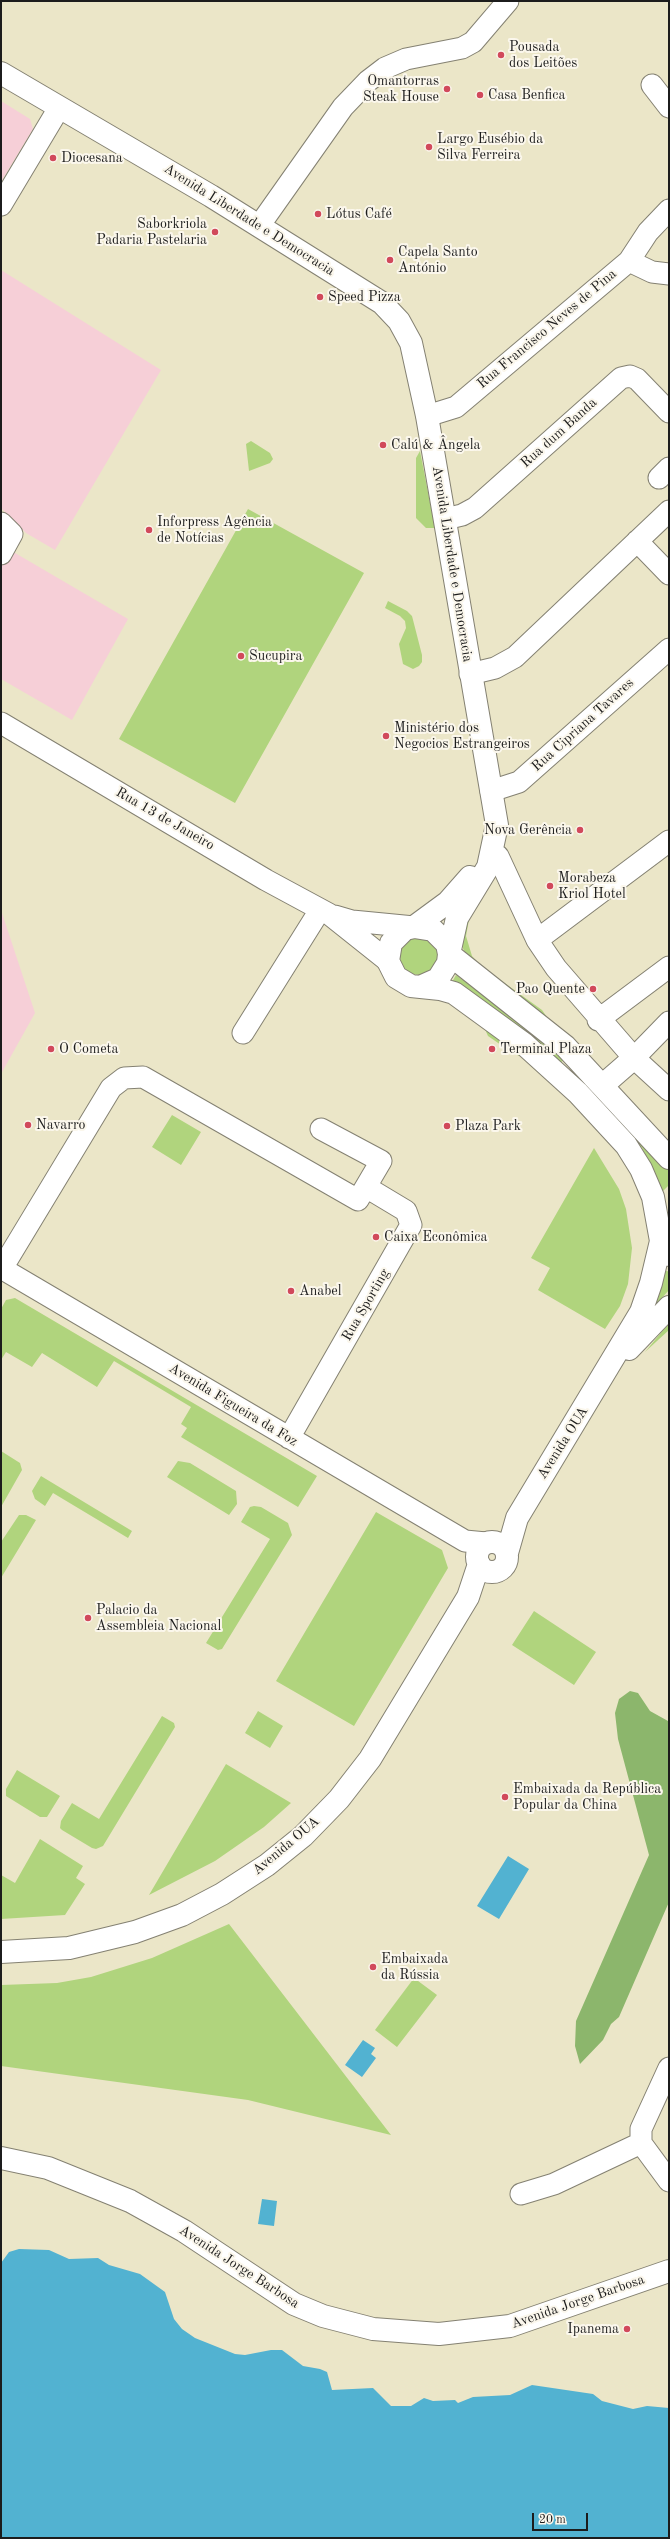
<!DOCTYPE html>
<meta charset="utf-8">
<style>
body{margin:0}
#map{position:relative;width:670px;height:2539px;overflow:hidden;background:#ebe6c8;font-family:"Old Standard TT",serif}
canvas{display:block}
.frame{position:absolute;inset:0;border:2px solid #1c1c1c;pointer-events:none}
.scale{position:absolute;left:532px;top:2513px;width:56px;height:18px;box-sizing:border-box;border:2px solid #1c1c1c;border-top:0;padding-left:5px;font-size:12px;line-height:14px;white-space:nowrap;color:#1c1c1c;-webkit-text-stroke:3px #fbf7ec;paint-order:stroke}
</style>
<div id="map">
<canvas width="670" height="2539"></canvas>
<div class="frame"></div>
<div class="scale">20 m</div>
</div>
<script>
const ctx = document.querySelector('canvas').getContext('2d');
ctx.lineJoin = 'round';
function fillPath(path, color) {
  ctx.fillStyle = color;
  ctx.fill(path, 'evenodd');
}
function shape(rows) {
  const path = new Path2D();
  for (const r of rows) {
    if (r.length === 3) {
      path.moveTo(r[0] + r[2], r[1]);
      path.arc(r[0], r[1], r[2], 0, 2 * Math.PI);
      continue;
    }
    path.moveTo(r[0], r[1]);
    for (let i = 2; i < r.length; i += 2) path.lineTo(r[i], r[i + 1]);
  }
  return path;
}
function strokePath(path, color, width, dash) {
  ctx.strokeStyle = color;
  ctx.lineWidth = width;
  ctx.lineCap = dash ? 'butt' : 'round';
  ctx.setLineDash(dash || []);
  ctx.stroke(path);
}
function drawText(font, color, halo, rows, align = 'center') {
  ctx.font = font + ' "Old Standard TT",serif';
  ctx.lineWidth = 4;
  ctx.setLineDash([]);
  ctx.textBaseline = 'middle';
  ctx.strokeStyle = halo;
  ctx.fillStyle = color;
  for (const [text, x, y, turn = 0] of rows) {
    ctx.save();
    ctx.translate(x, y);
    ctx.rotate((+turn || 0) * Math.PI / 180);
    ctx.textAlign = isNaN(turn) ? turn : align;
    if (halo) ctx.strokeText(text, 0, 0);
    ctx.fillText(text, 0, 0);
    ctx.restore();
  }
}
const built = shape([
 [1,101,30,119,33,129,1,182],
 [1,270,161,370,55,550,26,533,1,508],
 [10,550,128,619,72,720,1,679,1,566],
 [1,910,35,1013,1,1074]
]);
const green = shape([
 [251,441,270,453,273,459,270,463,249,471,246,444],
 [420,451,435,528,426,528,416,518,416,458],
 [248,509,364,573,235,803,119,739],
 [388,601,407,611,412,616,422,655,422,662,419,666,413,669,403,664,399,644,406,628,405,621,400,616,385,608],
 [471,909,466,936,472,956,481,966,542,1010,554,1027,466,955,461,944,464,922],
 [419,956,19],
 [456,975,510,1015,564,1060,560,1063,452,982],
 [483,1025,529,1059,514,1054,488,1036],
 [582,1077,669,1169,669,1185,662,1192,642,1148,578,1081],
 [172,1115,201,1132,181,1165,152,1147],
 [594,1148,619,1189,626,1209,632,1248,628,1284,620,1306,605,1329,538,1290,550,1268,531,1258],
 [665,1270,669,1272,669,1290,651,1310],
 [15,1298,317,1476,298,1507,181,1437,187,1428,181,1424,191,1407,114,1361,97,1387,42,1353,32,1367,6,1352,1,1360,1,1309,6,1300],
 [669,1324,669,1330,645,1352,664,1329],
 [1,1451,20,1463,22,1470,1,1507],
 [178,1461,190,1463,236,1491,237,1504,229,1515,167,1477],
 [41,1476,132,1531,128,1538,53,1493,45,1506,35,1499,32,1491],
 [254,1506,261,1507,288,1523,292,1535,222,1649,218,1650,206,1643,270,1539,241,1522,250,1507],
 [376,1512,442,1550,448,1568,354,1726,276,1681],
 [19,1515,26,1515,36,1520,1,1578,1,1542],
 [534,1611,596,1652,574,1685,512,1645],
 [258,1711,283,1726,270,1748,245,1733],
 [162,1716,174,1723,175,1727,103,1846,96,1849,92,1848,62,1830,60,1828,61,1821,72,1803,99,1819],
 [226,1764,291,1803,264,1827,215,1861,149,1895],
 [17,1770,60,1796,47,1817,40,1817,6,1796,6,1789],
 [40,1839,83,1866,76,1878,85,1884,65,1915,1,1919,1,1875,15,1883],
 [229,1924,391,2135,248,2100,1,2066,1,1985,57,1983,91,1977,152,1958],
 [414,1978,437,1995,397,2047,375,2030]
]);
const forest = shape([
 [630,1691,638,1693,650,1711,668,1721,669,1902,619,2017,611,2024,603,2040,580,2064,575,2046,576,2021,649,1855,618,1739,615,1713,619,1699]
]);
const water = shape([
 [508,1856,529,1869,499,1919,477,1906],
 [363,2040,375,2048,371,2054,376,2058,362,2077,345,2065],
 [262,2199,277,2201,274,2226,258,2224],
 [19,2249,49,2250,69,2259,98,2258,109,2265,140,2274,165,2292,174,2319,182,2329,195,2338,235,2354,245,2355,271,2350,282,2350,303,2366,320,2369,327,2372,332,2390,373,2388,391,2406,411,2406,424,2398,433,2401,455,2400,458,2403,473,2397,510,2395,532,2385,593,2394,602,2401,633,2409,647,2406,669,2408,669,2538,1,2538,1,2263,9,2252]
]);
const minor = shape([
 [652,85,669,107],
 [1,205,59,108],
 [259,226,343,107,368,81,385,68,406,59,462,48,473,42,508,1],
 [629,261,648,232,669,210],
 [427,416,456,407,629,261,652,272,669,274],
 [659,478,669,468],
 [445,519,462,515,475,508,621,378,630,376,637,379,669,412],
 [1,523,12,534,1,554],
 [637,541,669,574],
 [470,674,495,668,515,657,669,511],
 [1,723,266,880,329,914,388,961],
 [491,791,519,782,669,649],
 [498,856,537,940,556,968,634,1058,669,1090],
 [335,916,352,921,414,927],
 [537,940,669,841],
 [598,1020,669,967],
 [243,1033,320,910],
 [634,1058,669,1022],
 [1,1268,465,1541,486,1543],
 [1,1270,111,1088,124,1078,143,1077,358,1200,381,1161,321,1129],
 [289,1438,411,1225,406,1211,366,1187],
 [641,2143,641,2129,669,2068],
 [521,2194,554,2184,641,2143,669,2181]
]);
const tertiary = shape([
 [1,73,211,196,382,303,399,321,411,343,427,416,497,825,488,867,457,918,449,954],
 [414,927,448,902,470,877],
 [449,954,565,1046,669,1158],
 [420,987,438,979,448,963,449,954,447,944,433,930,414,927,405,929,391,943,388,961,396,977,411,986,440,989,454,993,524,1044,578,1093,626,1145,641,1169,653,1197,661,1241,669,1255],
 [603,1085,634,1058],
 [629,1349,669,1307],
 [492,1557,15],
 [507,1553,517,1518,641,1312,651,1283,661,1241],
 [1,1952,69,1948,135,1932,182,1915,222,1894,267,1865,303,1836,339,1799,370,1759,468,1597,479,1564],
 [1,2158,48,2168,130,2201,184,2231,294,2304,323,2316,373,2329,439,2334,510,2326,669,2271]
]);
const markers = [
 [501,55,4,"#d1495b"],
 [447,89,4,"#d1495b"],
 [480,95,4,"#d1495b"],
 [429,147,4,"#d1495b"],
 [53,158,4,"#d1495b"],
 [318,214,4,"#d1495b"],
 [215,232,4,"#d1495b"],
 [390,260,4,"#d1495b"],
 [320,297,4,"#d1495b"],
 [383,445,4,"#d1495b"],
 [149,530,4,"#d1495b"],
 [241,656,4,"#d1495b"],
 [386,736,4,"#d1495b"],
 [580,830,4,"#d1495b"],
 [550,886,4,"#d1495b"],
 [593,989,4,"#d1495b"],
 [51,1049,4,"#d1495b"],
 [492,1049,4,"#d1495b"],
 [28,1125,4,"#d1495b"],
 [447,1126,4,"#d1495b"],
 [376,1237,4,"#d1495b"],
 [291,1291,4,"#d1495b"],
 [88,1618,4,"#d1495b"],
 [505,1797,4,"#d1495b"],
 [373,1967,4,"#d1495b"],
 [627,2329,4,"#d1495b"]
];
const poiNames = [
 ["Pousada",509,47],
 ["dos Leitões",509,63],
 ["Omantorras",439,81,"right"],
 ["Steak House",439,97,"right"],
 ["Casa Benfica",488,95],
 ["Largo Eusébio da",437,139],
 ["Silva Ferreira",437,155],
 ["Diocesana",61,158],
 ["Lótus Café",326,214],
 ["Saborkriola",207,224,"right"],
 ["Padaria Pastelaria",207,240,"right"],
 ["Capela Santo",398,252],
 ["António",398,268],
 ["Speed Pizza",328,297],
 ["Calú & Ângela",391,445],
 ["Inforpress Agência",157,522],
 ["de Notícias",157,538],
 ["Sucupira",249,656],
 ["Ministério dos",394,728],
 ["Negocios Estrangeiros",394,744],
 ["Nova Gerência",572,830,"right"],
 ["Morabeza",558,878],
 ["Kriol Hotel",558,894],
 ["Pao Quente",585,989,"right"],
 ["O Cometa",59,1049],
 ["Terminal Plaza",500,1049],
 ["Navarro",36,1125],
 ["Plaza Park",455,1126],
 ["Caixa Econômica",384,1237],
 ["Anabel",299,1291],
 ["Palacio da",96,1610],
 ["Assembleia Nacional",96,1626],
 ["Embaixada da República",513,1789],
 ["Popular da China",513,1805],
 ["Embaixada",381,1959],
 ["da Rússia",381,1975],
 ["Ipanema",619,2329,"right"]
];
const streetNames = [
 ["Avenida Liberdade e Democracia",249,220,32],
 ["Rua Francisco Neves de Pina",547,329,-40],
 ["Rua dum Banda",559,433,-42],
 ["Avenida Liberdade e Democracia",452,564,81],
 ["Rua Cipriana Tavares",583,725,-42],
 ["Rua 13 de Janeiro",165,819,30],
 ["Rua Sporting",366,1305,-60],
 ["Avenida Figueira da Foz",233,1405,31],
 ["Avenida OUA",563,1443,-58],
 ["Avenida OUA",286,1846,-40],
 ["Avenida Jorge Barbosa",239,2267,33],
 ["Avenida Jorge Barbosa",578,2302,-19]
];
fillPath(built, '#f6cfd7');
fillPath(green, '#b0d47d');
fillPath(forest, '#8cb66c');
fillPath(water, '#52b2d1');
strokePath(minor, '#848172', 23);
strokePath(tertiary, '#848172', 24);
strokePath(minor, '#fff', 21);
strokePath(tertiary, '#fff', 22);
for (const [x, y, r, color] of markers) {
  const dot = new Path2D();
  dot.arc(x, y, r, 0, 2 * Math.PI);
  ctx.fillStyle = color;
  ctx.fill(dot);
  strokePath(dot, '#fbf7ec', 1.5);
}
drawText('14px', '#1c1c1c', '#fbf7ec', poiNames, 'left');
drawText('14px', '#1c1c1c', '#fbf7ec', streetNames);
</script>
